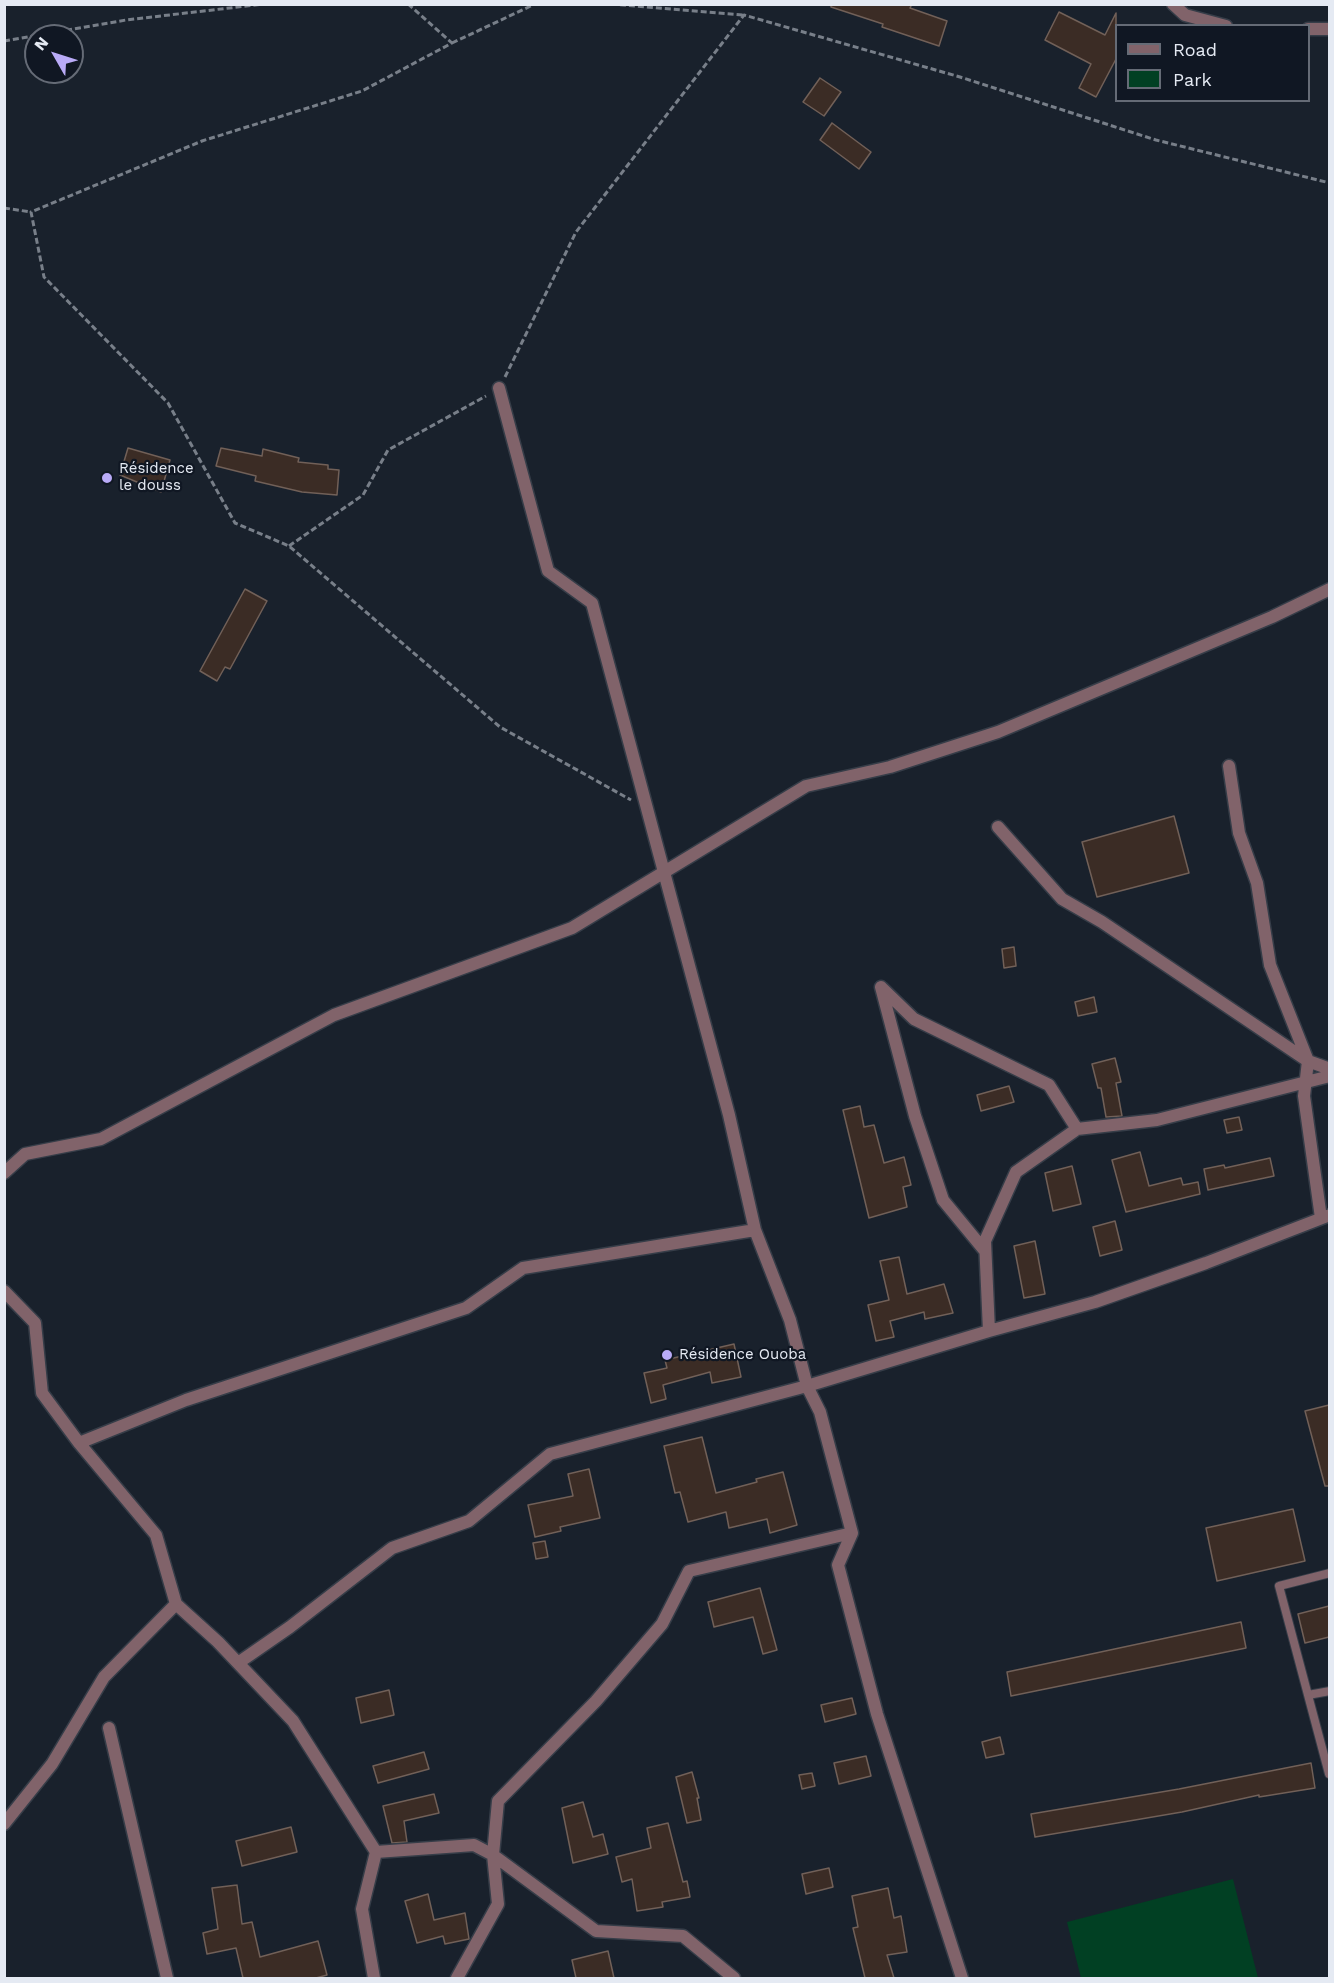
<!DOCTYPE html>
<meta charset="utf-8">
<style>
body{margin:0}
#map{position:relative;width:1334px;height:1983px;overflow:hidden;background:#19212c;font-family:"Work Sans",sans-serif}
canvas{display:block}
.frame{position:absolute;inset:0;border:6px solid #e5eaf3;pointer-events:none}
.legend{position:absolute;left:1115px;top:24px;width:195px;height:78px;box-sizing:border-box;background:#101723;border:2px solid #656b76;margin:0;padding:8px 10px;list-style:none;font-size:18px;color:#e5eaf3}
.legend li{display:flex;align-items:center;gap:12px;height:30px}
.legend b{width:30px;border:2px solid #656b76}
.north{position:absolute;left:24px;top:24px;width:60px;height:60px;box-sizing:border-box;background:#101723;border:2px solid #656b76;border-radius:50%;rotate:309deg;font-size:16px;font-weight:700;line-height:24px;text-align:center;color:#e5eaf3}
.north::after{content:'';display:block;margin:auto;width:21px;height:27px;background:#b9abf7;clip-path:polygon(50% 0,100% 100%,50% 72%,0 100%)}
</style>
<div id="map">
<canvas width="1334" height="1983"></canvas>
<div class="frame"></div>
<ul class="legend">
<li><b style="height:8px;background:#81636a"></b>Road</li>
<li><b style="height:16px;background:#014023"></b>Park</li>
</ul>
<div class="north">N</div>
</div>
<script>
const ctx = document.querySelector('canvas').getContext('2d');
ctx.lineJoin = 'round';
function fillPath(path, color) {
  ctx.fillStyle = color;
  ctx.fill(path, 'evenodd');
}
function shape(rows) {
  const path = new Path2D();
  for (const r of rows) {
    path.moveTo(r[0], r[1]);
    for (let i = 2; i < r.length; i += 2) path.lineTo(r[i], r[i + 1]);
  }
  return path;
}
function strokePath(path, color, width, dash) {
  ctx.strokeStyle = color;
  ctx.lineWidth = width;
  ctx.lineCap = dash ? 'butt' : 'round';
  ctx.setLineDash(dash || []);
  ctx.stroke(path);
}
function drawText(font, color, halo, rows, align = 'center') {
  ctx.font = font + ' "Work Sans",sans-serif';
  ctx.lineWidth = 4.5;
  ctx.setLineDash([]);
  ctx.textBaseline = 'middle';
  ctx.strokeStyle = halo;
  ctx.fillStyle = color;
  for (const [text, x, y, turn = 0] of rows) {
    ctx.save();
    ctx.translate(x, y);
    ctx.rotate((+turn || 0) * Math.PI / 180);
    ctx.textAlign = isNaN(turn) ? turn : align;
    if (halo) ctx.strokeText(text, 0, 0);
    ctx.fillText(text, 0, 0);
    ctx.restore();
  }
}
const green = shape([
 [1233,1879,1258,1978,1081,1978,1067,1922]
]);
const building = shape([
 [831,4,912,4,910,8,947,21,939,46,882,27,883,24,831,7,831,4],
 [1059,12,1105,35,1116,13,1116,59,1096,97,1079,88,1091,64,1045,40,1059,12],
 [820,78,841,92,824,116,803,102,820,78],
 [832,123,871,152,859,169,820,140,832,123],
 [128,448,170,460,161,492,120,475,128,448],
 [221,448,262,456,263,449,299,458,298,462,328,465,328,469,339,470,337,495,302,492,255,481,256,476,216,466,221,448],
 [245,589,267,601,230,669,225,667,217,681,200,671,245,589],
 [1174,816,1189,873,1097,897,1082,842,1174,816],
 [1014,947,1016,966,1004,968,1002,949,1014,947],
 [1094,997,1097,1012,1078,1016,1075,1002,1094,997],
 [1115,1058,1121,1082,1116,1083,1122,1116,1106,1117,1101,1088,1098,1088,1092,1064,1115,1058],
 [1009,1086,1014,1102,981,1111,977,1095,1009,1086],
 [860,1106,864,1127,874,1125,884,1163,904,1157,911,1185,903,1187,907,1207,869,1218,843,1110,860,1106],
 [1239,1117,1242,1130,1227,1133,1224,1120,1239,1117],
 [1140,1152,1149,1186,1181,1178,1183,1185,1198,1182,1200,1194,1126,1212,1112,1160,1140,1152],
 [1270,1158,1274,1176,1208,1190,1204,1169,1224,1165,1225,1168,1270,1158],
 [1072,1166,1081,1204,1053,1211,1045,1173,1072,1166],
 [1115,1221,1122,1250,1100,1256,1093,1227,1115,1221],
 [1035,1241,1045,1294,1024,1298,1014,1246,1035,1241],
 [899,1257,907,1294,944,1284,953,1313,925,1319,924,1312,890,1321,894,1337,876,1341,868,1305,889,1300,880,1261,899,1257],
 [734,1344,741,1377,712,1383,710,1372,663,1385,666,1399,651,1403,644,1373,667,1368,665,1360,734,1344],
 [1329,1405,1329,1486,1325,1486,1305,1411,1329,1405],
 [702,1437,716,1493,757,1482,756,1479,783,1472,797,1525,770,1533,767,1519,729,1528,726,1512,688,1522,680,1492,675,1493,664,1446,702,1437],
 [589,1469,600,1518,560,1527,561,1531,535,1537,528,1505,573,1496,568,1474,589,1469],
 [1293,1509,1305,1561,1217,1581,1206,1528,1293,1509],
 [545,1541,548,1557,536,1559,533,1543,545,1541],
 [760,1588,777,1650,763,1654,753,1617,714,1627,708,1602,760,1588],
 [1329,1606,1329,1637,1305,1643,1298,1614,1329,1606],
 [1241,1622,1246,1648,1011,1696,1007,1672,1241,1622],
 [389,1690,394,1715,361,1723,356,1698,389,1690],
 [852,1698,856,1714,825,1722,821,1705,852,1698],
 [1000,1737,1004,1754,986,1758,982,1742,1000,1737],
 [424,1752,429,1769,378,1783,373,1766,424,1752],
 [866,1756,871,1776,839,1784,834,1763,866,1756],
 [1311,1763,1315,1788,1259,1797,1259,1795,1182,1812,1035,1837,1031,1814,1179,1789,1311,1763],
 [692,1772,699,1798,697,1798,701,1820,687,1823,676,1777,692,1772],
 [812,1773,815,1786,802,1789,799,1775,812,1773],
 [434,1794,439,1813,404,1821,407,1842,392,1843,383,1806,434,1794],
 [583,1802,593,1837,603,1834,608,1854,573,1863,562,1808,583,1802],
 [668,1823,683,1882,687,1881,690,1897,662,1902,663,1907,637,1911,632,1879,622,1882,616,1857,651,1848,647,1828,668,1823],
 [291,1827,297,1852,242,1866,236,1841,291,1827],
 [829,1868,833,1887,806,1894,802,1874,829,1868],
 [237,1885,242,1924,252,1922,260,1957,318,1941,327,1975,316,1978,243,1978,236,1948,207,1954,203,1933,218,1929,212,1888,237,1885],
 [888,1888,894,1918,901,1916,907,1952,887,1955,894,1978,865,1978,853,1928,858,1927,852,1896,888,1888],
 [428,1894,434,1920,465,1913,469,1939,445,1944,443,1936,417,1943,405,1901,428,1894],
 [608,1951,614,1978,576,1978,572,1960,608,1951]
]);
const path = shape([
 [408,4,452,43,362,91,202,141,31,212,44,277,168,403,235,523,289,546,500,727,631,800],
 [611,4,744,15],
 [4,41,126,20,264,4],
 [452,43,535,4],
 [4,208,31,212],
 [505,377,576,232,744,15,960,77,1156,140,1330,183],
 [289,546,363,495,388,450,486,396]
]);
const lane = shape([
 [1308,1695,1330,1691],
 [1329,1774,1279,1586,1330,1573]
]);
const street = shape([
 [1173,4,1185,15,1226,26],
 [1308,29,1330,29],
 [499,388,548,571,592,603,729,1115,755,1230,790,1320,807,1386,820,1412,852,1533,838,1565,877,1714,962,1978],
 [1229,766,1239,833,1257,883,1270,965,1308,1061,1304,1096,1321,1218],
 [998,827,1062,899,1102,922,1308,1061,1330,1069],
 [881,987,915,1116,943,1200,985,1251],
 [882,988,914,1019,1049,1085,1077,1129],
 [4,1173,25,1154,101,1139,334,1015,572,928,806,786,890,767,998,732,1272,617,1330,589],
 [4,1291,35,1323,42,1393,79,1443,156,1535,176,1604,218,1642,293,1721,376,1852,474,1845,493,1855,596,1931,683,1936,734,1978],
 [989,1331,985,1241,1016,1172,1077,1129,1157,1120,1330,1076],
 [79,1443,186,1400,466,1308,523,1268,755,1230],
 [238,1663,290,1627,392,1548,469,1521,550,1454,807,1386,989,1331,1095,1302,1206,1263,1330,1215],
 [109,1728,167,1978],
 [4,1824,52,1764,104,1677,176,1604],
 [374,1978,362,1909,376,1852],
 [457,1978,498,1904,493,1855,498,1801,596,1701,662,1624,689,1571,852,1533]
]);
const markers = [
 [107,478,6,"#b9abf7"],
 [667,1355,6,"#b9abf7"]
];
const poiNames = [
 ["Résidence",119,469],
 ["le douss",119,486],
 ["Résidence Ouoba",679,1355]
];
fillPath(green, '#014023');
fillPath(building, '#3b2c25');
strokePath(building, '#716058', 1.5);
strokePath(lane, '#363d48', 10);
strokePath(street, '#363d48', 15);
strokePath(path, '#787f89', 3, [6, 3]);
strokePath(lane, '#81636a', 8);
strokePath(street, '#81636a', 12);
for (const [x, y, r, color] of markers) {
  const dot = new Path2D();
  dot.arc(x, y, r, 0, 2 * Math.PI);
  ctx.fillStyle = color;
  ctx.fill(dot);
  strokePath(dot, '#101723', 2);
}
drawText('15px', '#e5eaf3', '#101723', poiNames, 'left');
</script>
